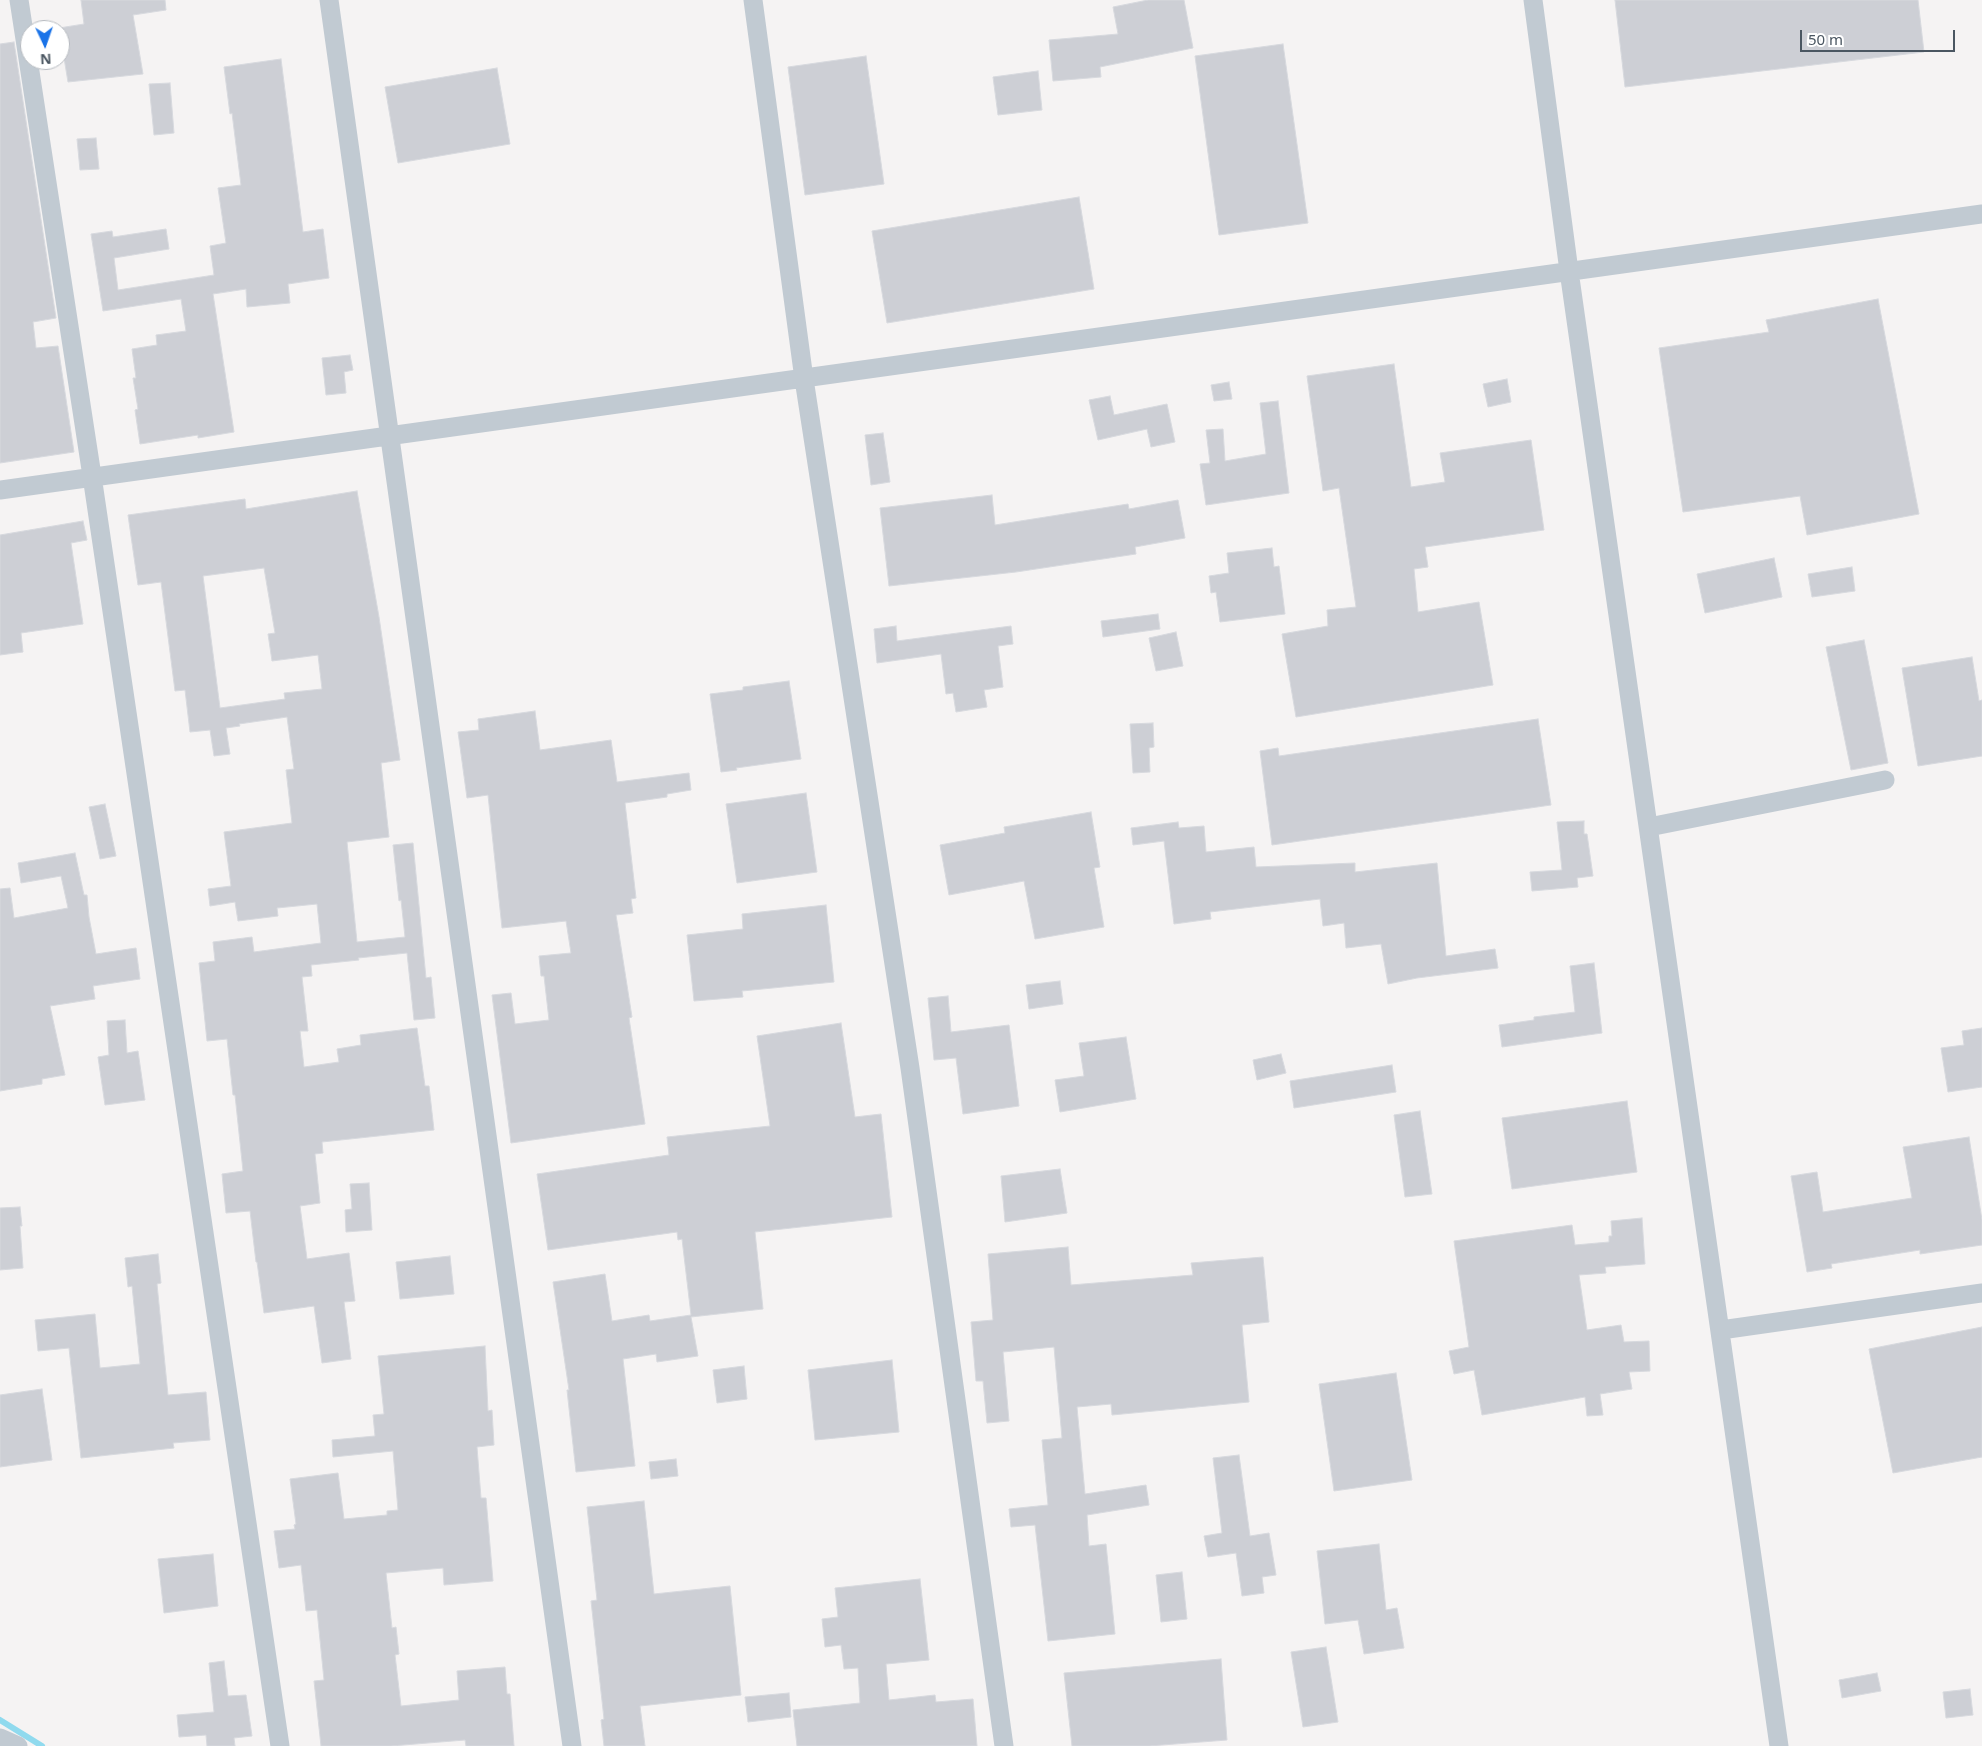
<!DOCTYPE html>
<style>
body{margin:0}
#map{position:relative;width:1982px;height:1746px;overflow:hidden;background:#f5f3f3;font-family:"Noto Sans",sans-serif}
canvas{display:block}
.north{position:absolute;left:20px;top:20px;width:50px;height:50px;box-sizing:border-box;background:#fff;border:1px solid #b7bbc0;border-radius:50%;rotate:177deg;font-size:14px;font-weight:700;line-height:20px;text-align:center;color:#4a5661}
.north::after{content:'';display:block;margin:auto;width:18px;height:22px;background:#1a73e8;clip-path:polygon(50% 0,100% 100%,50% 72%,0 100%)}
.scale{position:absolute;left:1800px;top:30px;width:155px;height:22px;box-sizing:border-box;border:2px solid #4a5661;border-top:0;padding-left:6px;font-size:15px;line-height:18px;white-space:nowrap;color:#4a5661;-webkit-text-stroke:4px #fff;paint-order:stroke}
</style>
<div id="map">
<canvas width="1982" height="1746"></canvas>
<div class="north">N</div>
<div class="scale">50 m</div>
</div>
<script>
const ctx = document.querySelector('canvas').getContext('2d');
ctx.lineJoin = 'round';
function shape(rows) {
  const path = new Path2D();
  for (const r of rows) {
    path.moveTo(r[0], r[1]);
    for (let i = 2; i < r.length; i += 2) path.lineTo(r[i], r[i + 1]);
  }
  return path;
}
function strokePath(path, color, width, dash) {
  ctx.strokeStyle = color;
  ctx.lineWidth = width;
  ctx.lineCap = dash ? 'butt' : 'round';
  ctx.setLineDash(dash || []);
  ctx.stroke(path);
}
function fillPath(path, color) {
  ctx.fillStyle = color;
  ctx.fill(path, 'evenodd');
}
const stream = shape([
 [0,1720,42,1746]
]);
const building = shape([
 [81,0,165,0,166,10,133,15,143,74,68,82,59,28,84,24,81,0],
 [1148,0,1184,0,1193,48,1100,67,1101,77,1053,81,1049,40,1118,34,1113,7,1148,0],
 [1615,0,1918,0,1924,52,1625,87,1615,0],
 [14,42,56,318,33,322,36,348,58,346,74,452,0,463,0,44,14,42],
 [1283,44,1308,223,1219,235,1195,56,1283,44],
 [866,56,884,184,805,195,788,67,866,56],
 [281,59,303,232,323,229,329,278,288,284,290,303,247,307,246,289,213,294,234,432,198,438,198,435,140,444,135,410,138,409,133,378,136,378,132,349,157,345,156,335,186,331,181,299,103,311,91,234,112,231,113,237,166,229,169,249,114,258,118,290,214,275,210,246,226,243,218,188,241,185,232,113,230,114,224,67,281,59],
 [497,68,510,144,398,163,385,87,497,68],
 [1038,71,1042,110,998,115,993,77,1038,71],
 [170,83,174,133,154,135,149,84,170,83],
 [96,138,99,169,80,170,77,139,96,138],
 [1079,197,1094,289,887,323,872,231,1079,197],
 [1878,299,1919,514,1807,535,1800,496,1683,512,1659,348,1769,332,1766,320,1878,299],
 [350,355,353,370,344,372,346,393,326,395,322,358,350,355],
 [1394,364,1411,487,1445,482,1440,453,1531,440,1544,530,1425,547,1428,567,1414,569,1418,612,1479,602,1493,685,1296,717,1282,634,1328,626,1327,610,1356,607,1339,488,1323,491,1307,376,1394,364],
 [1507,379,1511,402,1488,407,1483,384,1507,379],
 [1229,382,1232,399,1214,401,1211,385,1229,382],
 [1110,396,1114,415,1167,404,1175,442,1151,447,1147,429,1098,440,1089,400,1110,396],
 [1278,401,1289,493,1206,505,1200,464,1210,463,1206,430,1223,429,1225,461,1266,454,1260,403,1278,401],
 [883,433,890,482,871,485,865,435,883,433],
 [357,491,379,617,400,760,381,763,389,837,347,842,357,942,405,937,401,900,399,901,393,845,413,843,426,978,431,977,435,1018,414,1020,407,953,358,958,359,960,311,965,312,976,302,977,308,1031,300,1031,304,1067,339,1062,337,1049,361,1045,360,1035,417,1028,425,1086,429,1086,434,1130,322,1142,323,1153,315,1154,320,1203,300,1206,307,1259,349,1253,355,1301,344,1302,351,1359,322,1363,314,1306,264,1313,257,1262,256,1262,250,1211,226,1213,222,1174,243,1171,235,1095,233,1095,227,1039,207,1041,199,963,215,961,213,942,252,937,254,952,321,943,317,904,277,908,278,916,238,921,235,902,210,906,208,889,231,886,224,832,292,823,286,770,294,769,287,717,239,724,240,726,226,728,230,754,214,756,210,730,190,732,185,690,175,691,161,582,138,585,128,515,245,499,246,509,357,491],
 [264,568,275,633,268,634,272,661,318,655,322,689,284,693,285,699,220,708,203,576,264,568],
 [992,495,995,525,1128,504,1129,509,1178,500,1185,538,1135,547,1136,554,1016,572,889,586,880,508,992,495],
 [83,521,87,540,71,543,83,624,21,633,23,652,0,655,0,535,83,521],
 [1272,548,1274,567,1279,566,1285,614,1220,622,1216,592,1211,593,1209,576,1229,573,1227,553,1272,548],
 [1774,558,1782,597,1705,613,1697,574,1774,558],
 [1852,567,1855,591,1812,597,1808,574,1852,567],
 [1158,614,1160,629,1103,637,1101,621,1158,614],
 [896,626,897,641,1011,626,1013,644,998,646,1003,687,984,690,987,707,956,712,953,693,946,694,941,654,877,663,874,629,896,626],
 [1176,632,1183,666,1156,671,1149,638,1176,632],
 [1864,640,1888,763,1851,770,1826,647,1864,640],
 [1972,657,1979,701,1982,700,1982,756,1918,766,1902,668,1972,657],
 [789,681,801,759,736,768,737,770,721,772,710,694,743,690,743,687,789,681],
 [535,711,540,750,611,740,617,782,689,773,691,790,667,794,667,797,625,803,636,898,631,899,633,913,616,915,632,1017,629,1018,645,1124,511,1143,492,995,511,993,515,1024,549,1020,544,976,541,976,539,956,571,953,566,921,502,928,488,795,467,798,458,732,479,730,478,719,535,711],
 [1538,719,1551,805,1272,845,1260,751,1278,748,1279,756,1538,719],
 [1153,723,1154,747,1149,748,1150,772,1133,773,1130,724,1153,723],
 [806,793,817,872,737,883,726,804,806,793],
 [105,804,116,856,100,859,89,807,105,804],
 [1091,812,1100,867,1094,868,1104,927,1035,939,1024,881,949,895,940,845,1005,833,1004,827,1091,812],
 [1584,821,1584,834,1587,834,1593,876,1577,878,1578,887,1532,891,1530,872,1562,870,1557,822,1584,821],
 [1178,822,1179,828,1204,826,1206,852,1254,847,1256,867,1355,863,1355,872,1437,863,1446,956,1495,949,1498,968,1417,978,1388,984,1381,944,1346,948,1344,923,1323,926,1320,899,1210,912,1211,919,1174,924,1164,841,1133,845,1131,828,1178,822],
 [75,853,84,895,87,895,89,917,96,954,136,948,140,979,93,986,95,999,50,1006,65,1075,42,1079,42,1084,0,1091,0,889,10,888,14,918,68,908,61,876,21,883,18,863,75,853],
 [826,905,834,982,742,991,743,997,694,1001,687,935,743,929,742,914,826,905],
 [1594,963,1602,1033,1502,1047,1499,1025,1534,1020,1534,1017,1575,1012,1570,966,1594,963],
 [1060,981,1063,1004,1029,1009,1026,985,1060,981],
 [948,996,951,1032,1009,1025,1019,1106,963,1114,956,1058,934,1060,928,998,948,996],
 [125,1020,127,1053,138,1051,145,1100,105,1105,98,1057,109,1055,107,1021,125,1020],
 [841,1023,855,1117,881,1114,892,1217,755,1232,763,1309,691,1317,698,1356,657,1362,656,1354,623,1359,635,1466,576,1472,567,1390,569,1390,553,1282,605,1274,612,1321,649,1315,650,1321,691,1315,682,1239,678,1240,677,1232,548,1250,537,1174,669,1155,667,1137,770,1126,757,1036,841,1023],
 [1982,1028,1982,1087,1948,1092,1941,1048,1964,1045,1962,1031,1982,1028],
 [1126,1037,1136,1099,1060,1112,1055,1080,1084,1076,1079,1043,1126,1037],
 [1281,1054,1286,1073,1257,1080,1253,1060,1281,1054],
 [1392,1065,1396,1092,1294,1108,1290,1081,1392,1065],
 [1627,1101,1637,1172,1512,1189,1502,1118,1627,1101],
 [1420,1111,1432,1194,1405,1197,1394,1115,1420,1111],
 [1969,1137,1982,1220,1982,1245,1920,1254,1920,1250,1831,1264,1832,1268,1807,1272,1791,1176,1817,1172,1823,1212,1912,1198,1903,1147,1969,1137],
 [1060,1169,1067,1213,1005,1222,1001,1176,1060,1169],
 [369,1183,372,1230,346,1232,345,1210,352,1209,350,1184,369,1183],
 [20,1207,22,1226,20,1226,23,1268,0,1270,0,1208,20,1207],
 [1642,1218,1645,1264,1605,1267,1606,1273,1579,1275,1587,1330,1621,1325,1624,1342,1649,1341,1650,1371,1629,1372,1632,1389,1600,1394,1603,1415,1587,1416,1585,1397,1482,1415,1474,1370,1454,1374,1449,1351,1469,1347,1454,1241,1572,1225,1575,1245,1609,1242,1609,1236,1612,1236,1611,1221,1642,1218],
 [1068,1247,1071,1285,1193,1275,1191,1263,1263,1257,1269,1322,1242,1325,1249,1402,1112,1415,1111,1404,1077,1407,1085,1494,1146,1485,1149,1505,1087,1515,1089,1546,1106,1544,1115,1634,1048,1641,1035,1525,1011,1527,1009,1509,1048,1505,1042,1440,1062,1438,1054,1347,1003,1352,1009,1421,987,1423,983,1381,976,1381,971,1322,993,1320,988,1254,1068,1247],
 [158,1254,161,1283,157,1284,168,1395,206,1392,210,1440,173,1443,174,1448,81,1458,69,1348,38,1351,35,1320,95,1314,100,1368,140,1364,132,1286,128,1287,125,1258,158,1254],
 [450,1256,454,1294,400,1299,396,1262,450,1256],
 [1982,1327,1982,1457,1893,1473,1869,1349,1982,1327],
 [485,1346,488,1411,492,1410,494,1445,477,1447,481,1498,486,1498,493,1581,444,1585,443,1568,386,1573,392,1628,396,1627,399,1654,395,1655,401,1706,459,1700,457,1671,505,1667,507,1694,510,1694,514,1746,466,1746,465,1740,391,1746,321,1746,314,1681,324,1680,317,1610,306,1611,301,1565,279,1568,274,1531,295,1529,294,1525,296,1524,290,1479,338,1473,344,1519,387,1515,387,1511,398,1510,393,1451,333,1457,332,1440,375,1436,373,1415,384,1414,378,1356,485,1346],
 [892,1360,899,1432,815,1440,808,1370,892,1360],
 [744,1366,747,1399,717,1403,713,1370,744,1366],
 [1396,1373,1412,1480,1334,1491,1319,1384,1396,1373],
 [42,1389,52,1460,0,1467,0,1395,42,1389],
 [1239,1455,1250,1536,1269,1533,1276,1575,1262,1577,1264,1593,1242,1596,1236,1553,1208,1557,1204,1536,1222,1533,1213,1458,1239,1455],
 [676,1459,678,1476,651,1479,649,1462,676,1459],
 [644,1501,654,1594,730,1586,741,1695,640,1706,645,1746,604,1746,601,1720,604,1719,591,1601,597,1600,587,1507,644,1501],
 [1379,1544,1386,1610,1397,1608,1404,1648,1364,1654,1358,1620,1325,1624,1317,1551,1379,1544],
 [213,1554,218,1606,164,1613,158,1559,213,1554],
 [1182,1572,1187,1619,1161,1622,1156,1575,1182,1572],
 [920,1579,929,1660,886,1664,889,1700,935,1695,936,1702,973,1699,977,1746,797,1746,793,1710,860,1703,858,1668,844,1669,841,1645,825,1647,822,1619,838,1617,835,1588,920,1579],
 [1326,1647,1338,1722,1303,1727,1291,1652,1326,1647],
 [1221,1659,1227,1740,1149,1746,1072,1746,1064,1673,1221,1659],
 [224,1661,228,1696,246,1695,252,1736,234,1738,235,1746,207,1746,206,1735,179,1737,177,1715,214,1712,209,1663,224,1661],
 [1877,1673,1881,1691,1842,1698,1839,1680,1877,1673],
 [1970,1689,1973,1715,1946,1718,1943,1692,1970,1689],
 [789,1693,791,1717,748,1722,745,1697,789,1693]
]);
const minor = shape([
 [19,0,92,476,280,1746],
 [329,0,572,1746],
 [753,0,804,379,910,1068,1004,1746],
 [1533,0,1569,271,1779,1746],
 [0,490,1982,214],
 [1649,827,1885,780],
 [1721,1330,1982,1293],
 [0,1738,18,1746]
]);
strokePath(stream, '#90daee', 6);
fillPath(building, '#cdcfd5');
strokePath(building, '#d7d9de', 1);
strokePath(minor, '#c1cad2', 19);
</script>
